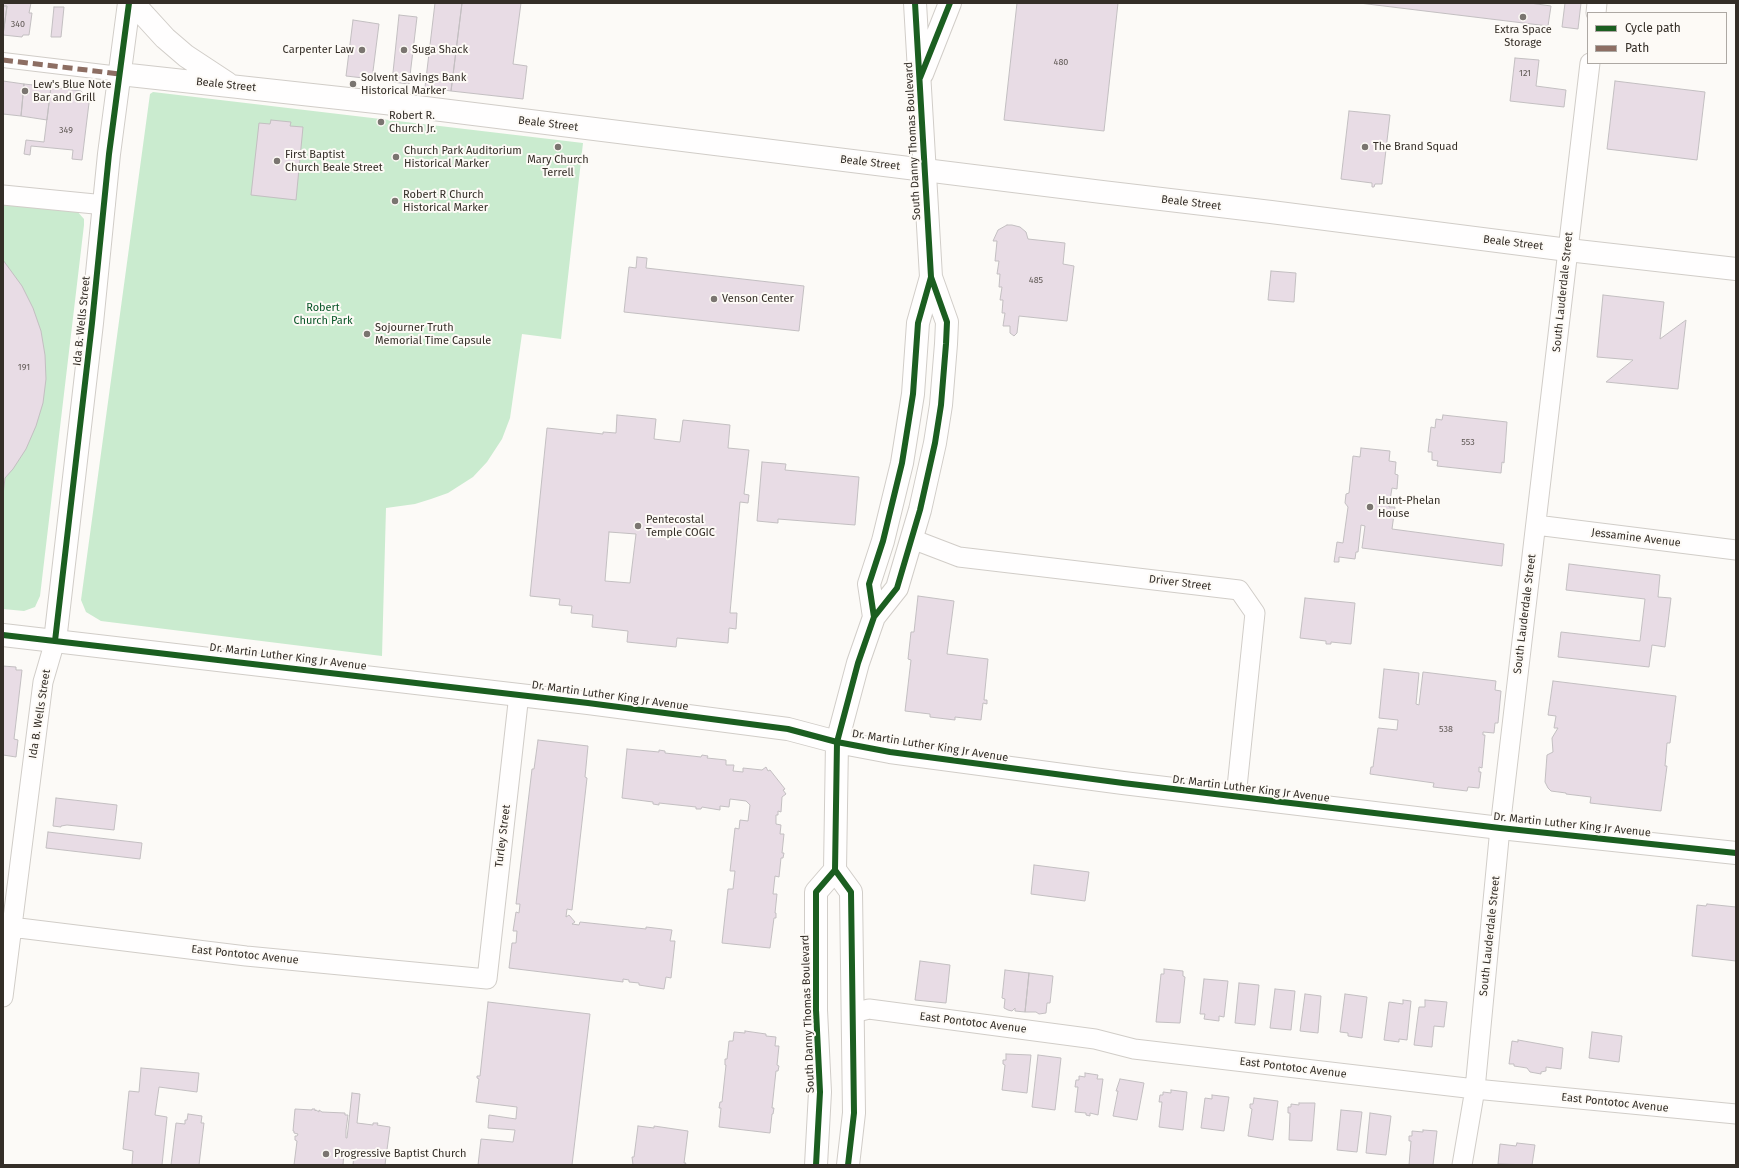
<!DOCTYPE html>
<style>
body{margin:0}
#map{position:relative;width:1739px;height:1168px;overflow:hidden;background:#fcfaf7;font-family:"Fira Sans",sans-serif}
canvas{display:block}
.frame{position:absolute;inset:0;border:4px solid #342e27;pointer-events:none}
.legend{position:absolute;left:1587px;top:12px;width:140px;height:52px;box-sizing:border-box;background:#fdfaf6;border:1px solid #ada8a3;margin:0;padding:5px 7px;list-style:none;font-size:12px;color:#342e27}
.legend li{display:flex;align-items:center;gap:8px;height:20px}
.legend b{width:20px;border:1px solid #ada8a3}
</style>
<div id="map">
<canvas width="1739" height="1168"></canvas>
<div class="frame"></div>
<ul class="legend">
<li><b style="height:5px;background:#1b5e20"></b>Cycle path</li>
<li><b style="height:5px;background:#8d6e63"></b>Path</li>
</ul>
</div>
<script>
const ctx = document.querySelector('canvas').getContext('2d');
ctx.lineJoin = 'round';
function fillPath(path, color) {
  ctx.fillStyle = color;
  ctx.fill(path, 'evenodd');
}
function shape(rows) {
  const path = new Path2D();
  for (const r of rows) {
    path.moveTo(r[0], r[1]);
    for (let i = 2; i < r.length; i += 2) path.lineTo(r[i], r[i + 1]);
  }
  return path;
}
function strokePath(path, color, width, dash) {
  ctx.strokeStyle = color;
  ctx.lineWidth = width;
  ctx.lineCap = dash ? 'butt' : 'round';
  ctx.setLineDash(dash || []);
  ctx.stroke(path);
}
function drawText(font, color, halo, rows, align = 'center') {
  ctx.font = font + ' "Fira Sans",sans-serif';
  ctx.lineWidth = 4;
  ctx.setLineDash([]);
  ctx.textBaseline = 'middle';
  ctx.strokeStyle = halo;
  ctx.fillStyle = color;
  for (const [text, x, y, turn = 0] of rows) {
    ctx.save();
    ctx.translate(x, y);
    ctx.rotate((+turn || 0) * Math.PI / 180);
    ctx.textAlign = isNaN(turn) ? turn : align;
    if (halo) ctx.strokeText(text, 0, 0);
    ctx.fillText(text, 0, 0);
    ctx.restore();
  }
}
const green = shape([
 [153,92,583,143,561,339,522,334,510,418,502,439,487,462,473,477,448,493,431,499,415,504,386,508,382,656,101,621,86,612,81,600,150,94],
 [3,200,76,210,84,219,84,225,40,596,35,607,24,611,3,609]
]);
const building = shape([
 [3,3,31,3,29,13,32,13,29,35,23,35,22,37,3,35,7,6,3,6,3,3],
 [435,3,462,3,451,91,425,87,435,3],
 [462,3,521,3,513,64,527,66,523,99,451,91,462,3],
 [1017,3,1118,3,1104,131,1004,120,1017,3],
 [1359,3,1530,3,1551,6,1548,26,1359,3],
 [1565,3,1581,3,1578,29,1562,27,1565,3],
 [3,6,7,6,3,35,3,6],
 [54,7,64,7,61,37,51,37,54,7],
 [399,15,417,17,409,84,392,82,399,15],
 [353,20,379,24,372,79,346,76,353,20],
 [1515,58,1539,60,1536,86,1566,90,1564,107,1510,101,1515,58],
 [3,81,24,84,21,116,3,114,3,81],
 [1615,81,1705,92,1697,160,1607,149,1615,81],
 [24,84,51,87,47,120,21,116,24,84],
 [51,87,81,91,89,103,82,160,72,159,73,150,31,146,30,155,24,154,26,140,44,142,51,87],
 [1349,111,1390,115,1382,184,1375,184,1374,187,1372,187,1372,183,1341,179,1349,111],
 [271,120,291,122,290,126,303,127,296,200,251,195,259,123,270,124,271,120],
 [1007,225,1012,225,1020,227,1026,232,1028,239,1065,243,1063,264,1074,266,1067,321,1019,316,1017,333,1014,336,1010,333,1010,326,1003,326,1005,313,1002,313,1003,300,1000,300,1002,287,999,287,1000,274,997,274,999,261,995,261,997,241,993,241,998,230,1007,225],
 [637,257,647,258,646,268,804,286,799,331,624,312,629,267,636,268,637,257],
 [3,260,22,286,33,308,41,331,45,355,46,379,43,403,36,426,26,449,13,469,5,478,3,495,3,260],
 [1271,271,1296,273,1294,302,1268,300,1271,271],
 [1603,295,1664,302,1660,339,1686,320,1678,389,1606,382,1633,360,1597,357,1603,295],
 [617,415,656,419,654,439,680,442,683,420,730,425,728,448,749,450,744,494,749,495,748,503,740,502,730,613,737,613,736,629,729,628,728,643,677,638,676,647,627,642,628,631,592,627,593,615,571,613,572,606,559,605,560,599,530,596,547,428,603,434,603,432,616,433,617,415],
 [609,532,636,534,630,583,605,581,609,532],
 [1443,415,1507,422,1504,463,1502,462,1501,473,1437,466,1438,461,1432,460,1432,452,1428,452,1431,427,1435,428,1436,419,1442,420,1443,415],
 [1361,448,1390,451,1389,461,1396,462,1395,474,1398,475,1397,489,1392,488,1389,507,1395,507,1392,529,1504,544,1502,566,1362,548,1365,526,1361,525,1358,552,1356,552,1355,559,1339,557,1339,562,1334,562,1337,542,1343,543,1348,507,1345,503,1346,494,1349,493,1353,456,1360,457,1361,448],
 [762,462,786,464,785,470,859,477,855,525,778,519,778,523,757,521,762,462],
 [1569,564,1660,575,1658,597,1671,598,1665,647,1652,645,1649,667,1558,657,1561,632,1640,641,1645,599,1566,590,1569,564],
 [918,596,954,601,947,654,988,659,984,700,987,700,987,704,983,703,981,720,955,717,955,720,930,717,930,714,905,711,911,660,908,659,911,632,914,632,918,596],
 [1305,598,1355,603,1351,644,1331,642,1331,644,1326,644,1326,641,1300,638,1305,598],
 [3,666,16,667,16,670,22,670,14,739,18,740,16,757,3,755,3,666],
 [1384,669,1419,673,1416,704,1419,705,1423,672,1496,681,1495,690,1501,691,1498,723,1495,723,1494,733,1483,732,1483,735,1485,735,1482,768,1479,767,1479,772,1481,772,1479,788,1468,787,1467,791,1433,787,1434,783,1370,774,1371,767,1373,767,1378,728,1397,730,1398,720,1379,718,1384,669],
 [1553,681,1676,696,1670,743,1667,743,1665,766,1667,766,1661,811,1590,803,1591,797,1566,794,1566,793,1551,791,1548,788,1545,782,1547,755,1553,752,1552,738,1558,728,1554,728,1556,716,1548,715,1553,681],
 [538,740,588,746,585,777,587,778,572,910,567,909,566,917,569,915,575,922,572,924,579,925,580,922,646,929,646,927,672,930,670,941,675,941,671,978,666,977,664,989,639,985,639,983,629,982,629,980,623,979,623,982,509,968,512,943,516,943,517,931,513,931,516,912,519,913,520,904,516,904,532,769,534,769,538,740],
 [627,749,659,752,659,750,665,751,665,753,701,757,702,755,708,756,707,758,726,760,726,765,734,765,733,771,743,772,743,768,762,770,766,767,768,771,770,770,785,789,783,790,786,794,782,797,781,812,778,811,778,815,776,815,776,824,781,825,780,834,784,834,782,853,784,853,783,858,781,858,779,877,775,876,773,894,777,894,775,913,776,913,776,918,774,918,770,948,722,943,728,889,733,889,735,871,730,871,735,828,739,829,740,820,748,821,750,805,746,801,730,799,729,807,720,806,720,810,702,807,701,809,696,809,696,807,659,803,659,805,653,804,653,802,622,798,627,749],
 [56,798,117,805,114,830,67,825,61,826,61,827,53,826,56,798],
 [48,832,142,843,140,859,46,848,48,832],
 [1034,865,1089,872,1085,901,1031,894,1034,865],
 [1707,904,1736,907,1736,961,1692,956,1697,905,1706,906,1707,904],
 [920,961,950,965,946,1003,915,1000,920,961],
 [1164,969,1183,971,1183,976,1185,977,1180,1023,1156,1022,1161,974,1164,974,1164,969],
 [1005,970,1029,973,1025,1012,1015,1011,1015,1008,1012,1011,1008,1010,1004,1008,1005,999,1002,998,1005,970],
 [1029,973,1053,976,1050,1003,1047,1003,1046,1013,1039,1014,1036,1012,1025,1012,1029,973],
 [1204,979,1228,981,1224,1017,1219,1016,1219,1021,1204,1019,1205,1014,1200,1014,1204,979],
 [1239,983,1259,985,1255,1025,1235,1023,1239,983],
 [1275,989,1295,991,1291,1030,1270,1028,1275,989],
 [1305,994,1321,996,1318,1033,1300,1031,1305,994],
 [1345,994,1367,997,1362,1038,1348,1036,1348,1033,1340,1032,1345,994],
 [1403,1000,1411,1001,1407,1040,1399,1039,1399,1042,1384,1040,1389,1002,1403,1004,1403,1000],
 [1425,1000,1447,1002,1444,1027,1434,1026,1432,1047,1414,1045,1419,1007,1425,1007,1425,1000],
 [488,1002,590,1014,572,1165,478,1165,481,1139,513,1142,515,1130,488,1128,489,1115,516,1119,516,1118,517,1107,476,1102,479,1079,477,1078,477,1076,480,1076,488,1002],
 [745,1031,766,1034,766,1036,776,1037,775,1046,779,1046,777,1065,779,1066,778,1071,776,1071,772,1108,774,1108,773,1114,772,1114,770,1133,719,1127,721,1108,719,1108,720,1102,722,1102,726,1065,725,1065,725,1059,727,1059,729,1041,733,1041,734,1032,745,1033,745,1031],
 [1592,1032,1622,1036,1619,1062,1589,1058,1592,1032],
 [1518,1040,1563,1048,1561,1069,1546,1067,1546,1071,1541,1072,1541,1074,1530,1072,1527,1068,1514,1066,1514,1064,1509,1064,1512,1041,1518,1042,1518,1040],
 [1006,1054,1031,1055,1027,1093,1002,1090,1005,1065,1003,1064,1003,1060,1006,1060,1006,1054],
 [1038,1055,1061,1058,1055,1110,1032,1107,1038,1055],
 [141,1068,199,1073,197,1092,159,1087,155,1115,167,1117,162,1165,134,1165,132,1164,133,1151,123,1149,129,1091,139,1092,141,1068],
 [1085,1073,1098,1075,1097,1079,1103,1079,1098,1115,1090,1113,1090,1116,1086,1115,1086,1113,1075,1112,1078,1087,1075,1087,1076,1080,1079,1080,1079,1076,1085,1077,1085,1073],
 [1120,1079,1144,1083,1137,1120,1113,1116,1118,1091,1116,1091,1120,1079],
 [1171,1090,1187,1092,1183,1130,1159,1127,1162,1102,1159,1102,1160,1095,1163,1095,1163,1092,1171,1093,1171,1090],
 [352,1093,360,1094,357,1123,373,1125,373,1123,378,1123,377,1125,390,1127,385,1165,353,1165,354,1154,344,1152,343,1165,294,1165,297,1141,295,1140,295,1136,297,1136,298,1134,294,1133,294,1131,293,1131,295,1109,312,1110,312,1109,315,1109,315,1111,316,1110,319,1112,319,1110,322,1112,345,1113,345,1115,348,1115,346,1130,346,1138,347,1138,352,1093],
 [1212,1095,1229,1097,1224,1131,1201,1128,1205,1098,1212,1099,1212,1095],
 [1254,1098,1278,1101,1273,1140,1248,1136,1252,1109,1250,1108,1250,1104,1253,1104,1254,1098],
 [1299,1103,1315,1103,1312,1141,1289,1140,1290,1113,1288,1113,1288,1107,1291,1107,1291,1104,1299,1105,1299,1103],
 [1341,1110,1362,1112,1357,1152,1337,1150,1341,1110],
 [1370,1113,1391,1116,1386,1155,1366,1153,1370,1113],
 [188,1114,202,1116,201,1123,204,1123,199,1165,171,1165,176,1123,185,1124,185,1120,187,1120,188,1114],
 [638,1126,654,1128,654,1126,688,1131,684,1163,686,1163,685,1165,633,1165,632,1157,634,1157,638,1126],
 [1423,1130,1437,1131,1433,1165,1409,1165,1411,1141,1409,1141,1409,1136,1412,1136,1412,1131,1423,1132,1423,1130],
 [1517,1143,1535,1145,1532,1165,1498,1164,1500,1144,1516,1146,1517,1143]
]);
const pedestrian = shape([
 [3,60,120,74]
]);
const minor = shape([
 [1596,13,1597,3],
 [3,195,105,205],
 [1536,525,1736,550],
 [912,539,959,557,1239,590,1255,613,1236,797],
 [3,926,246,956,487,979,519,694],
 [3,997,43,682,55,641],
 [853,1013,869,1009,1095,1039,1134,1049,1475,1089,1736,1114],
 [1462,1165,1475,1089,1500,828,1590,63]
]);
const tertiary = shape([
 [133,3,165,38,186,56,227,83],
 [120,74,385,103,1102,192,1271,212,1568,250,1736,269],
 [55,641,92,323,109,154,129,3]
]);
const primary = shape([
 [922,74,950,3],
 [874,617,869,584,883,541,902,463,913,394,918,323,931,277],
 [3,635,588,703,788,729,837,742,890,752,1123,783,1500,828,1736,853],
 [816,1165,820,1092,816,1010,816,892,835,870],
 [848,1165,854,1113,851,892,835,870,837,742,858,663,874,617,897,588,920,510,935,443,941,405,946,344,947,322,931,277,915,3]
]);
const quiet = shape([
 [3,60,120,74]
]);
const cycleway = shape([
 [920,78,950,3],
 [874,617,869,584,883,541,902,463,913,394,918,323,931,277],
 [3,635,588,703,788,729,837,742,890,752,1123,783,1500,828,1736,853],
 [55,641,92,323,109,154,129,3],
 [816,1165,820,1092,816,1010,816,892,835,870],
 [848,1165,854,1113,851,892,835,870,837,742,858,663,874,617,897,588,920,510,935,443,941,405,946,344,947,322,931,277,915,3]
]);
const markers = [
 [1523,17,4,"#7a7570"],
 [362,50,4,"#7a7570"],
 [404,50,4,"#7a7570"],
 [353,84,4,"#7a7570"],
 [25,91,4,"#7a7570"],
 [381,122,4,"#7a7570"],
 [558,147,4,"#7a7570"],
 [1365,147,4,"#7a7570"],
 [396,157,4,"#7a7570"],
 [277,161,4,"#7a7570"],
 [395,201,4,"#7a7570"],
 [714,299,4,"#7a7570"],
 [367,334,4,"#7a7570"],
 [1370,507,4,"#7a7570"],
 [638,526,4,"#7a7570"],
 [326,1154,4,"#7a7570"]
];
const numberNames = [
 ["340",18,24],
 ["480",1061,62],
 ["121",1525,73],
 ["349",66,130],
 ["485",1036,280],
 ["191",24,367],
 ["553",1468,442],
 ["538",1446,729]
];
const poiNames = [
 ["Extra Space",1523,30,"center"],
 ["Storage",1523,43,"center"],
 ["Carpenter Law",354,50,"right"],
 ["Suga Shack",412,50],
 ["Solvent Savings Bank",361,78],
 ["Historical Marker",361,91],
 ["Lew's Blue Note",33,85],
 ["Bar and Grill",33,98],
 ["Robert R.",389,116],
 ["Church Jr.",389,129],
 ["The Brand Squad",1373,147],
 ["Church Park Auditorium",404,151],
 ["Historical Marker",404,164],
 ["First Baptist",285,155],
 ["Church Beale Street",285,168],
 ["Mary Church",558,160,"center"],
 ["Terrell",558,173,"center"],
 ["Robert R Church",403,195],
 ["Historical Marker",403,208],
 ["Venson Center",722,299],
 ["Sojourner Truth",375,328],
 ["Memorial Time Capsule",375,341],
 ["Hunt-Phelan",1378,501],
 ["House",1378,514],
 ["Pentecostal",646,520],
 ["Temple COGIC",646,533],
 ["Progressive Baptist Church",334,1154]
];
const streetNames = [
 ["Beale Street",226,85,6],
 ["Beale Street",548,124,7],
 ["South Danny Thomas Boulevard",913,141,-93],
 ["Beale Street",870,163,7],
 ["Beale Street",1191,203,7],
 ["Beale Street",1513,243,7],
 ["South Lauderdale Street",1563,292,-84],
 ["Ida B. Wells Street",82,321,-84],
 ["Jessamine Avenue",1636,538,7],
 ["Driver Street",1180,583,7],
 ["South Lauderdale Street",1525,614,-83],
 ["Dr. Martin Luther King Jr Avenue",288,657,7],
 ["Dr. Martin Luther King Jr Avenue",610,696,8],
 ["Ida B. Wells Street",40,714,-81],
 ["Dr. Martin Luther King Jr Avenue",930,746,9],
 ["Dr. Martin Luther King Jr Avenue",1251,789,7],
 ["Dr. Martin Luther King Jr Avenue",1572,825,6],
 ["Turley Street",503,836,-83],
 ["South Lauderdale Street",1490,936,-84],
 ["East Pontotoc Avenue",245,955,6],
 ["South Danny Thomas Boulevard",808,1014,-92],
 ["East Pontotoc Avenue",973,1023,7],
 ["East Pontotoc Avenue",1293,1068,7],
 ["East Pontotoc Avenue",1615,1103,6]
];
const parkNames = [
 ["Robert",323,308],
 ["Church Park",323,321]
];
fillPath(green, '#caebcf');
fillPath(building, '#e8dce5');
strokePath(building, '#c3bfc1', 1);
strokePath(pedestrian, '#d1cdc8', 16);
strokePath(minor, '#d1cdc8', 21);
strokePath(tertiary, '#d1cdc8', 24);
strokePath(primary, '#d1cdc8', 24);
strokePath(pedestrian, '#fffefe', 14);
strokePath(minor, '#fffefe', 19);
strokePath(tertiary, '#fffefe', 22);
strokePath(primary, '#fffefe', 22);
strokePath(quiet, '#8d6e63', 5, [10, 5]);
strokePath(cycleway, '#1b5e20', 6);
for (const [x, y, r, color] of markers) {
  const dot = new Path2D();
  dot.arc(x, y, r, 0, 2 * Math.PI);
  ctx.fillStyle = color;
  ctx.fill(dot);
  strokePath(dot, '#fdfaf6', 1.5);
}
drawText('9px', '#615a56', null, numberNames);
drawText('11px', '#342e27', '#fdfaf6', poiNames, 'left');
drawText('11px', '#342e27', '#fdfaf6', streetNames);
drawText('11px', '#085528', '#fdfaf6', parkNames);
</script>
